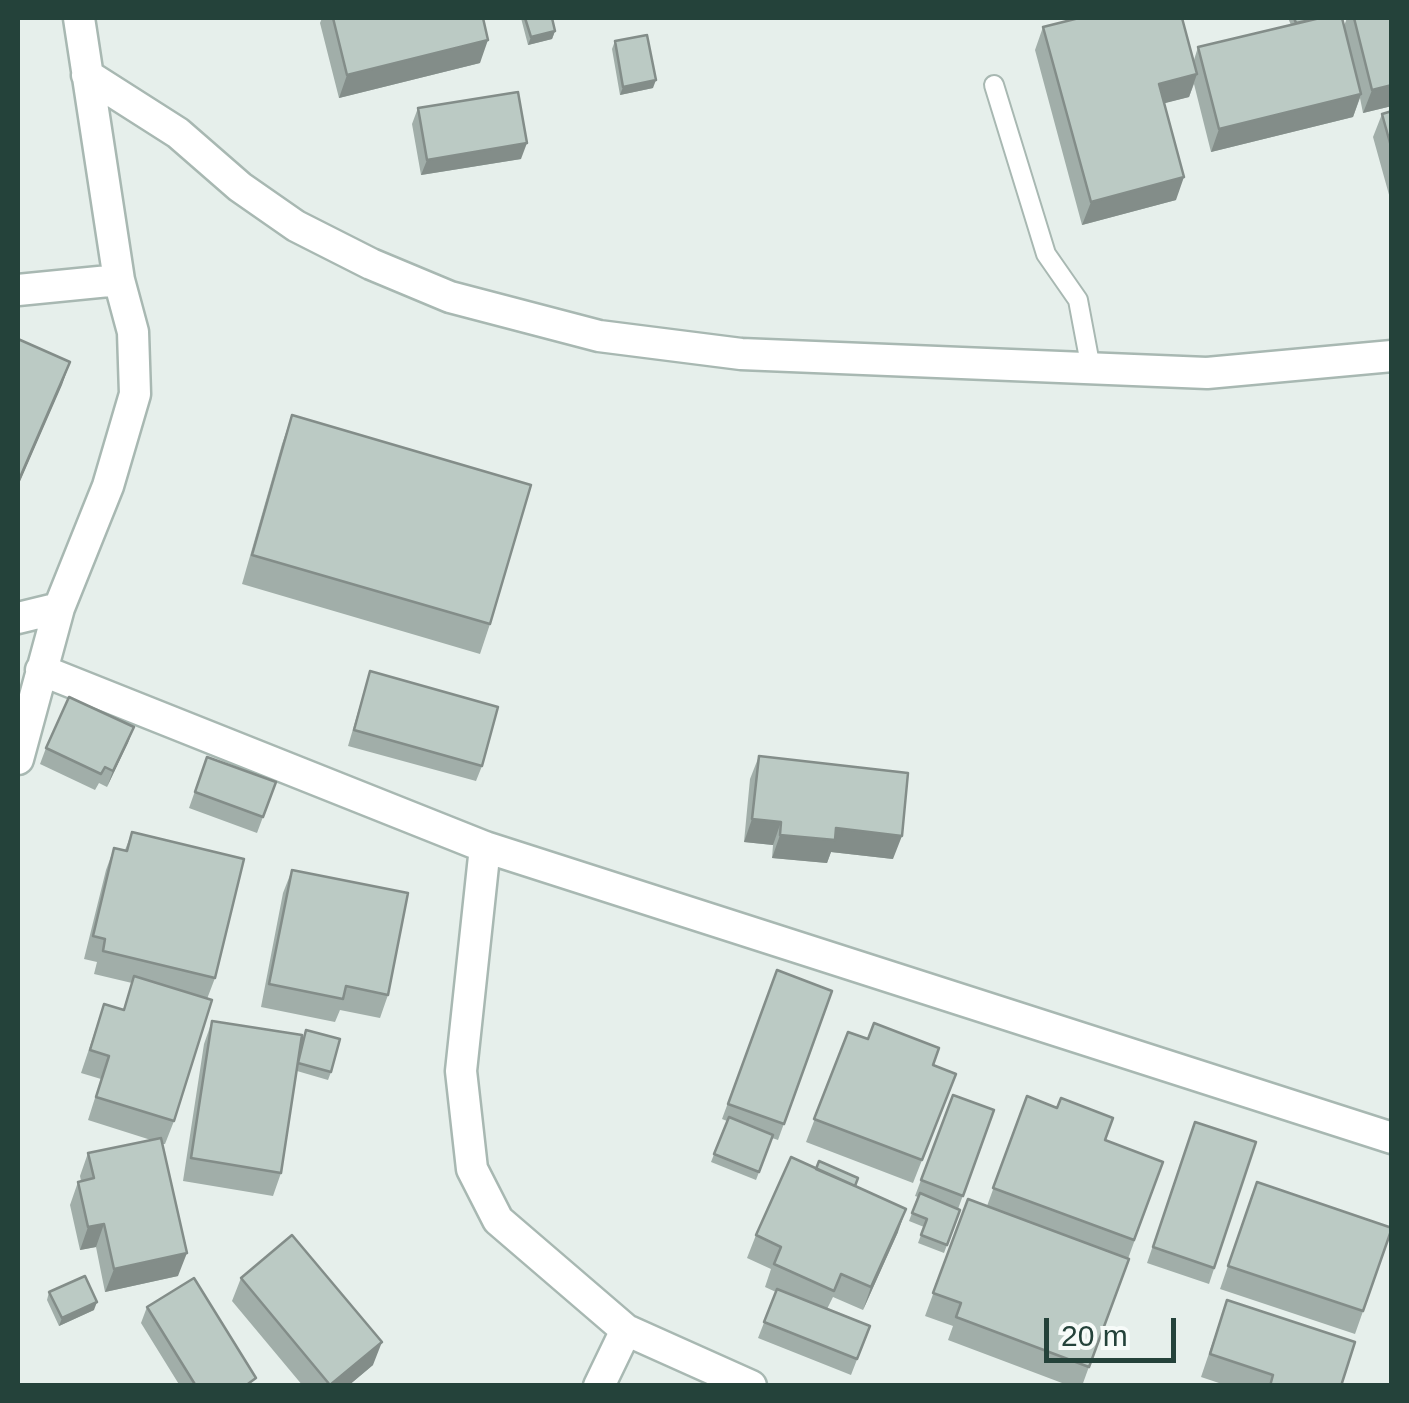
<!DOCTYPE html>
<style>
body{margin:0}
#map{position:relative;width:1409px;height:1403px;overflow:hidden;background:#e6efeb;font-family:Helvetica,sans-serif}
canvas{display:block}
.frame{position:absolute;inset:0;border:20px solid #24423a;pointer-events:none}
.scale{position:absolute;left:1044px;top:1318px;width:132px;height:45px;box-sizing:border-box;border:5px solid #24423a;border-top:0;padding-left:12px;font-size:30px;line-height:35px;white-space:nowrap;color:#24423a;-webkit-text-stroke:8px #f7fbf9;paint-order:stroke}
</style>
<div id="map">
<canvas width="1409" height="1403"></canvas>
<div class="frame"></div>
<div class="scale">20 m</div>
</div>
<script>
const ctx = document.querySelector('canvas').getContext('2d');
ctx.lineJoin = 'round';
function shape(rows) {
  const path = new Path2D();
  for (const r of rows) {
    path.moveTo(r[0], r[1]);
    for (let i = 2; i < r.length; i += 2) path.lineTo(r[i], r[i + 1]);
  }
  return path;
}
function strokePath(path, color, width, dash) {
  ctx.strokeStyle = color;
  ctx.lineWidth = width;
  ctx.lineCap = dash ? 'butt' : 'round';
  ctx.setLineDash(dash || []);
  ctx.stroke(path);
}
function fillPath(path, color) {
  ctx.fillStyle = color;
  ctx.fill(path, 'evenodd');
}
const service = shape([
 [994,85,1046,254,1078,300,1091,369]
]);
const minor = shape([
 [87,75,178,133,240,187,296,226,371,264,450,297,599,336,741,354,1207,373,1392,356],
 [18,290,119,280],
 [18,618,59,608],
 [41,670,485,847,1392,1138],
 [18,759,59,608,108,486,135,394,133,332,119,280,79,18],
 [485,847,461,1071,472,1169,498,1220,626,1330,751,1386],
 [599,1386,626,1330]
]);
const wall = shape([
 [322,18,483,18,480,63,339,98,320,23],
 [521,18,525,18,555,31,552,39,528,45],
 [1288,18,1342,18,1344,26,1347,18,1392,18,1392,106,1363,113,1360,98,1353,117,1211,152,1194,84,1189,97,1164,103,1176,200,1082,225,1035,50,1043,27,1194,60,1198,47,1291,25],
 [615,41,653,88,620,95,612,49],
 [418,108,521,159,421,175,412,124],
 [1392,111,1392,202,1391,202,1373,137,1382,114],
 [292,415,490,624,480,654,242,584,282,444],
 [370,671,482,766,476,781,348,746],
 [134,727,107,787,99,783,95,790,40,764,46,748],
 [759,756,893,859,831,852,827,863,772,858,773,845,744,842,750,779],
 [207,757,276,782,257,833,189,808],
 [132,832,215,978,207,999,174,1121,165,1144,163,1144,178,1276,105,1292,96,1247,80,1250,70,1205,78,1182,81,1181,80,1176,88,1153,151,1140,88,1120,101,1079,81,1073,104,1004,123,1010,132,983,94,974,97,962,84,959,106,870,114,848,125,850],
 [292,870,388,995,380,1018,340,1010,335,1022,261,1007,283,893],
 [777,970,832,991,778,1140,772,1138,756,1180,711,1162,727,1121,722,1119],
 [212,1021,300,1050,331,1072,328,1080,297,1071,281,1173,273,1196,183,1181,204,1044],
 [848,1032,956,1074,913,1183,806,1142],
 [953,1095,994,1110,958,1209,960,1210,944,1253,918,1243,924,1227,909,1221,918,1197,915,1196],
 [1027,1096,1105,1140,1163,1162,1082,1386,1070,1386,948,1340,953,1326,925,1316,968,1199,987,1206],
 [1195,1122,1256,1142,1209,1284,1147,1263],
 [1257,1182,1392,1229,1355,1334,1220,1289],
 [855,1186,898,1232,863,1310,833,1297,827,1309,870,1326,851,1375,758,1338,776,1292,765,1287,771,1269,747,1258,756,1235],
 [241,1278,373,1365,348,1386,303,1386,232,1301],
 [49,1292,94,1310,59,1326,47,1300],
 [1227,1300,1341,1386,1228,1386,1201,1377],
 [147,1307,253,1386,180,1386,141,1323]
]);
const shadedWall = shape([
 [555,31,552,39,528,45,531,37],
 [488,40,480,63,339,98,347,75],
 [1197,74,1189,97,1150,107,1159,84],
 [656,80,653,88,620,95,623,87],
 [1392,85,1392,106,1363,113,1372,90],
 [1361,94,1353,117,1211,152,1219,129],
 [527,143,521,159,421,175,427,160],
 [1184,177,1176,200,1082,225,1091,202],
 [70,362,62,385,18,486,18,482],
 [134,727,128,743,107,787,113,771],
 [752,819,781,822,773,845,744,842],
 [836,828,902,836,893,859,831,852,827,863,772,858,780,835],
 [906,1209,898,1232,863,1310,871,1287],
 [104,1224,96,1247,80,1250,88,1227],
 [187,1253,178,1276,105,1292,114,1269],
 [97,1302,94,1310,59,1326,62,1318],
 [382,1342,373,1365,348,1386,330,1386]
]);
const building = shape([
 [333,18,483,18,488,40,347,75,333,18],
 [525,18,552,18,555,31,531,37,525,18],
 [1079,18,1182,18,1197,74,1159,84,1184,177,1091,202,1043,27,1079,18],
 [1294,18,1320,18,1296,23,1294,18],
 [1320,18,1342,18,1361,94,1219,129,1198,47,1320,18],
 [1354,18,1392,18,1392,85,1372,90,1354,18],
 [647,35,656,80,623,87,615,41,647,35],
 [518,92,527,143,427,160,418,108,518,92],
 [1392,111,1392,150,1382,114,1392,111],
 [18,339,70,362,18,482,18,339],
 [292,415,531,485,490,624,252,555,292,415],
 [370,671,498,707,482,766,354,730,370,671],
 [69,697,134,727,113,771,105,767,101,774,46,748,69,697],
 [759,756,908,773,902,836,836,828,835,840,780,835,781,822,752,819,759,756],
 [207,757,276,782,263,817,195,792,207,757],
 [132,832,244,859,215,978,103,951,105,939,93,936,114,848,127,851,132,832],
 [292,870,408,893,388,995,346,986,343,999,269,984,292,870],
 [777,970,832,991,784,1124,728,1104,777,970],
 [134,976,212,1000,174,1121,96,1097,109,1056,90,1050,104,1004,124,1010,134,976],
 [212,1021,302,1035,281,1173,191,1158,212,1021],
 [874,1023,939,1048,933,1065,956,1074,922,1160,814,1119,848,1032,868,1039,874,1023],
 [306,1030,340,1039,331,1072,298,1063,306,1030],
 [953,1095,994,1110,963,1196,921,1180,953,1095],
 [1027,1096,1057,1108,1061,1098,1113,1118,1105,1140,1163,1162,1134,1240,993,1188,1027,1096],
 [729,1117,773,1135,759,1172,714,1154,729,1117],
 [1195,1122,1256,1142,1214,1268,1153,1247,1195,1122],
 [161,1138,187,1253,114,1269,104,1224,88,1227,78,1182,94,1178,88,1153,161,1138],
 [791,1157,906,1209,871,1287,841,1274,834,1291,774,1264,781,1247,756,1235,791,1157],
 [819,1161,858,1178,855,1186,816,1169,819,1161],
 [1257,1182,1392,1228,1363,1311,1228,1266,1257,1182],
 [920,1193,960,1210,947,1245,921,1235,927,1219,912,1213,920,1193],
 [968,1199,1129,1259,1089,1367,956,1317,961,1303,933,1293,968,1199],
 [292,1235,382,1342,330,1385,241,1278,292,1235],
 [85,1276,97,1302,62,1318,49,1292,85,1276],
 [194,1278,256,1378,245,1386,196,1386,147,1307,194,1278],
 [777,1289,870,1326,857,1359,764,1322,777,1289],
 [1227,1300,1355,1342,1341,1386,1270,1386,1273,1375,1210,1354,1227,1300]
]);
strokePath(service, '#a8b8b2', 22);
strokePath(minor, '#a8b8b2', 35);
strokePath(service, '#fff', 18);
strokePath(minor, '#fff', 30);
fillPath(wall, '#a1aea9');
fillPath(shadedWall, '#838d89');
fillPath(building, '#bbcac4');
strokePath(building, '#838d89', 2.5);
</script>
